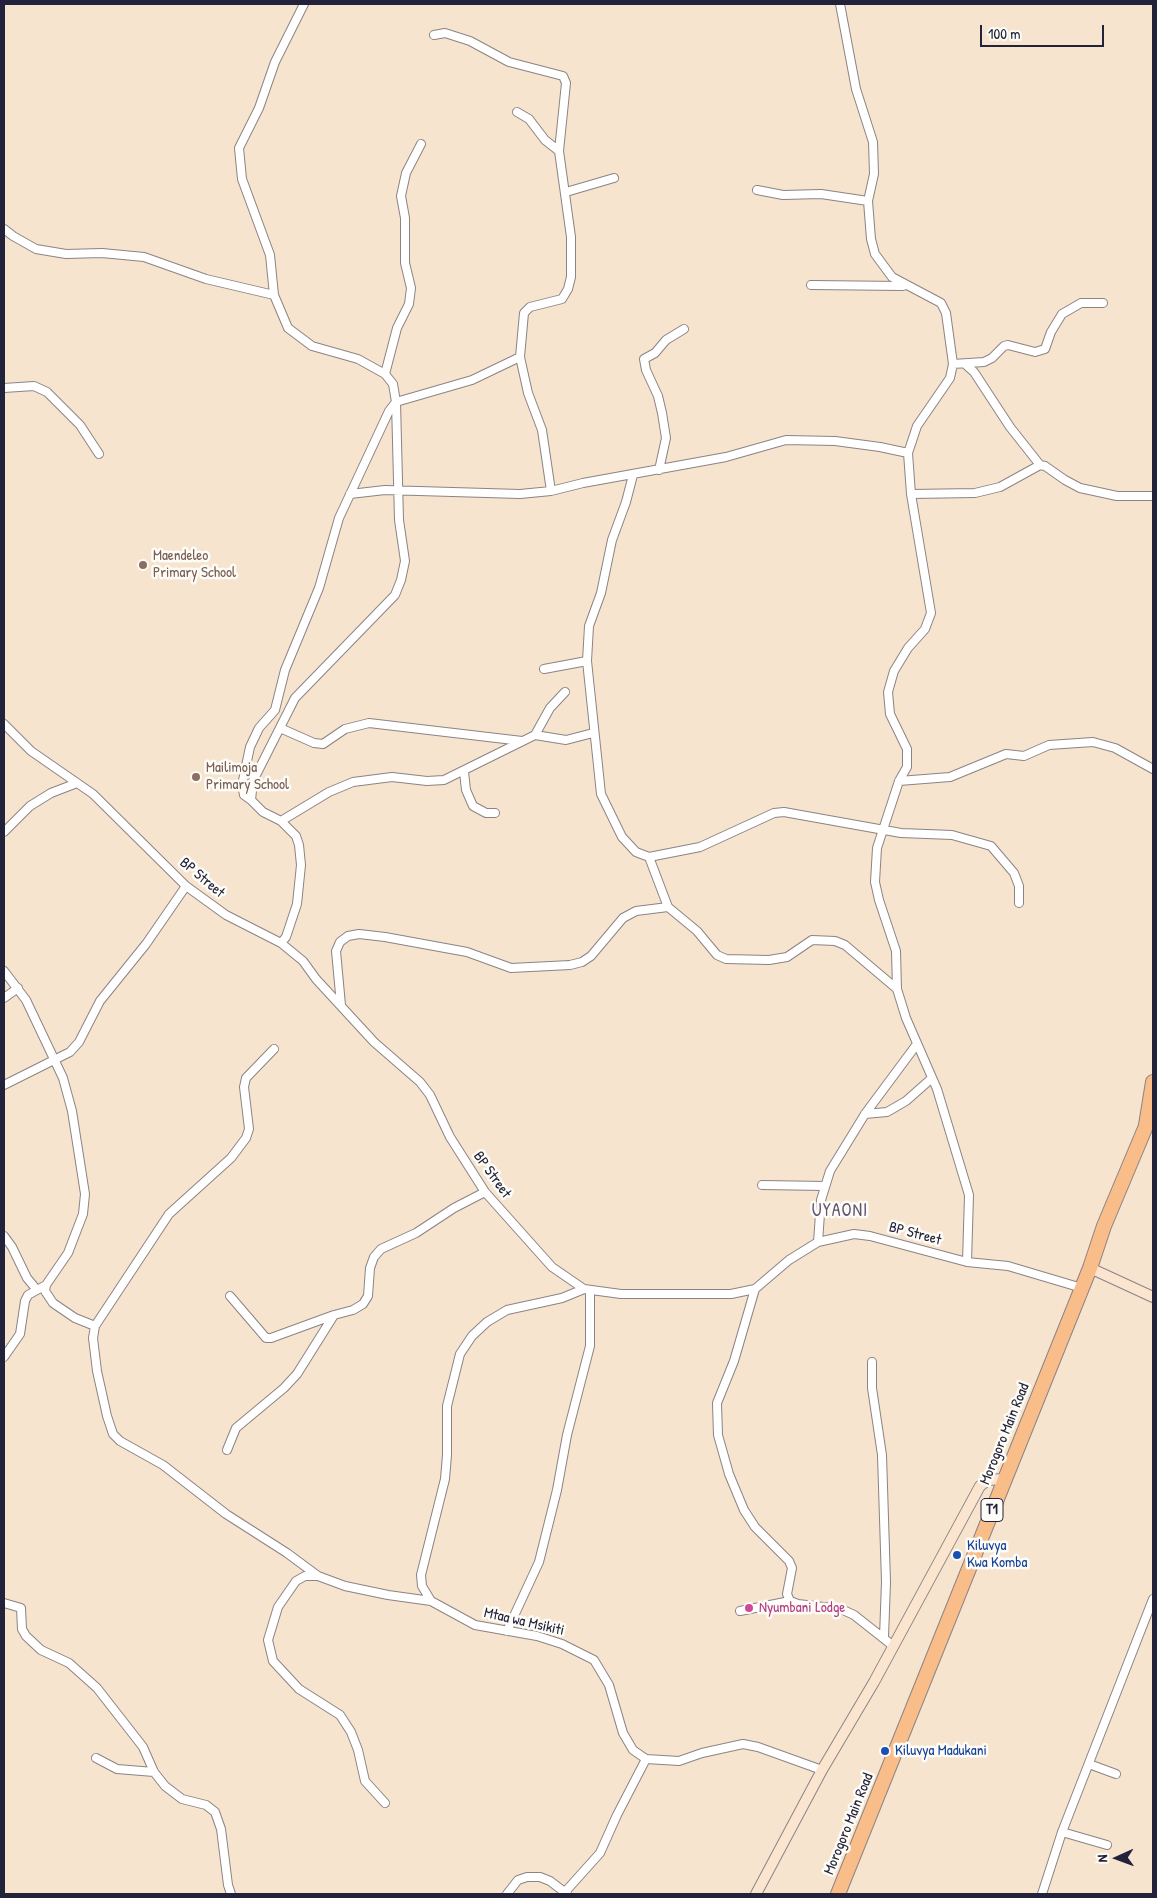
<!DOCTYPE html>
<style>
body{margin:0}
#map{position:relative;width:1157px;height:1898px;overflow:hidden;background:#f7e4ce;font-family:"Patrick Hand",sans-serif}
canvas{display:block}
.frame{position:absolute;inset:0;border:5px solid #22223b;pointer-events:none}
.north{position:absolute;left:1092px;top:1833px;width:50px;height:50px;-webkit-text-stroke:4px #fdfcf7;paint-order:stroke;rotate:268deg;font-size:14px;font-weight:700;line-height:20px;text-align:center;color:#22223b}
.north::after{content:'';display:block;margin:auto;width:18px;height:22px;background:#22223b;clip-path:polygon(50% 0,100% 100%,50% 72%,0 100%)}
.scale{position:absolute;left:980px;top:25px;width:124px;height:22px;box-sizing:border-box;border:2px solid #22223b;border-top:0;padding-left:6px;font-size:15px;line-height:18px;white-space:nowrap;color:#22223b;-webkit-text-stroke:4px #fdfcf7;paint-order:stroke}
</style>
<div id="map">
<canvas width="1157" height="1898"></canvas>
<div class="frame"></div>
<div class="north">N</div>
<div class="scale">100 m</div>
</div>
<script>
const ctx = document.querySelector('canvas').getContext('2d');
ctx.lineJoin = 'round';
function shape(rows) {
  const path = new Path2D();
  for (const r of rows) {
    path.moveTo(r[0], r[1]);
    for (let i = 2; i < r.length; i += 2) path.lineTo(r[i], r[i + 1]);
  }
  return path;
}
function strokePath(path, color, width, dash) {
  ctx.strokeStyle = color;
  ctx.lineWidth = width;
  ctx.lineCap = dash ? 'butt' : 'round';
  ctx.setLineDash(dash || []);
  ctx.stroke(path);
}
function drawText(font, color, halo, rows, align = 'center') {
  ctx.font = font + ' "Patrick Hand",sans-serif';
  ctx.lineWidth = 5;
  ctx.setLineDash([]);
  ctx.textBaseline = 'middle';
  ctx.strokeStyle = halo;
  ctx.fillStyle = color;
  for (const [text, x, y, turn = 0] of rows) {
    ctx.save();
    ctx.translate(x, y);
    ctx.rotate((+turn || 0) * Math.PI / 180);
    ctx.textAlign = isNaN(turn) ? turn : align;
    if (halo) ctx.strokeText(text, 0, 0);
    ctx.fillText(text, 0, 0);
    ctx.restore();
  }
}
const street = shape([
 [840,4,856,89,873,142,874,174,868,201,871,239,875,254,892,277,941,303,946,313,953,364,950,378,917,426,908,453,911,494,931,613,925,629,908,648,894,671,888,692,890,714,907,749,907,767,899,781,877,848,875,882,879,900,896,951,897,989,906,1018,937,1089,969,1195,967,1262],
 [434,35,445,33,470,41,509,62,563,76,566,83,559,151,571,237,571,277,568,289,562,299,530,307,524,313,520,357,528,393,542,430,551,491],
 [517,112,529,119,545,140,559,151],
 [757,190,783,195,821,194,868,201],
 [566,192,614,178],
 [4,229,13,236,36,249,66,254,102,253,144,257,206,279,274,295],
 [811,285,903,286],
 [953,364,984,362,992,358,1004,346,1008,345,1035,352,1045,349,1051,332,1062,314,1081,303,1103,303],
 [965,364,974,372,1010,427,1040,465],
 [385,374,397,328,409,304,411,288,405,263,405,218,401,196,406,173,421,144],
 [4,388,34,386,47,392,80,425,99,454],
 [659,470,666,438,662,413,658,396,646,370,644,359,655,353,666,340,684,329],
 [633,475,626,502,612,540,601,593,589,626,587,661,601,794,622,837,636,852,649,857,668,907],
 [350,494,385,490,520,494,551,491,583,483,726,457,786,440,835,441,880,447,908,453],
 [911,494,975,493,1000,487,1040,465,1045,466,1065,480,1080,488,1117,496,1153,496],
 [544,669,587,661],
 [4,724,31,751,93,794,186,886,226,915,281,943,303,961,316,979,374,1042,420,1082,430,1095,450,1137,485,1192,552,1267,584,1289,621,1294,731,1294,755,1289,789,1260,818,1242,854,1234,870,1236,967,1262,1008,1266,1082,1288],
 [280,728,314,743,323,744,345,729,369,723,522,741],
 [535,735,550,708,565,692],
 [464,772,466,790,473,806,486,813,495,813],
 [899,781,950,777,1006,754,1024,756,1049,745,1093,742,1115,748,1153,769],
 [251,800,244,795,242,785,250,747,259,728,275,710,285,670,319,588,339,518,389,411,396,402,472,380,520,357],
 [281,821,329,792,353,782,392,777,427,781,444,780,535,735,566,740,593,733],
 [4,832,30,806,51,793,77,783],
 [649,857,700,847,774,813,784,812,901,833,952,835,991,846,1014,873,1019,886,1019,903],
 [281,943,286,937,297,904,301,865,299,845,296,836,281,821,263,812,251,800,253,781,295,698,395,595,401,580,405,561,399,520,396,402,393,384,385,374,358,359,312,346,288,328,274,295,270,255,242,179,239,148,259,108,275,62,304,4],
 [4,971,26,1000,63,1078,72,1111,85,1194,83,1214,68,1253,46,1285,45,1291,53,1303,75,1318,95,1326],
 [4,998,18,988],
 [341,1005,336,951,340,942,348,936,359,934,385,937,467,952,511,968,570,965,582,962,591,956,623,918,636,911,668,907,697,931,717,955,726,959,769,960,787,957,812,940,835,941,845,945,897,989],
 [274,1049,246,1078,244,1087,249,1129,246,1138,231,1158,169,1214,95,1326,93,1338,97,1371,107,1416,113,1434,120,1441,163,1465,226,1514,287,1553,318,1576,345,1586,388,1595,431,1601],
 [4,1085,70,1052,79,1042,100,1001,146,944,186,886],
 [865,1114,887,1112,906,1101,932,1078],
 [762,1185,825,1186],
 [4,1236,12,1247,27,1278,37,1290],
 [818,1242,821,1200,830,1171,865,1114,917,1044],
 [584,1289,562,1298,507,1310,487,1322,472,1336,460,1354,447,1406,447,1455,445,1479,421,1575,422,1586,431,1601,475,1625,537,1636,562,1644,594,1660,609,1685,623,1733,633,1750,646,1759,679,1761,702,1753,743,1744,758,1747,822,1770],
 [755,1289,734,1361,717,1403,718,1435,729,1474,744,1510,755,1527,789,1561,792,1568,787,1594,790,1601,798,1604,841,1609,854,1615,892,1645],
 [230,1296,266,1338,271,1338,334,1315],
 [4,1357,20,1334,25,1301,28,1295,46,1285],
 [872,1362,872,1388,882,1455,886,1582,884,1637],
 [227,1450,236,1428,284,1388,297,1374,334,1315,353,1310,363,1304,368,1296,370,1268,374,1257,381,1249,416,1233,454,1208,485,1192],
 [318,1576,305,1576,296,1581,278,1607,268,1640,273,1661,299,1689,340,1715,351,1732,358,1750,365,1781,385,1803],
 [4,1603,21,1608,22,1629,26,1636,41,1650,69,1663,97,1688,143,1747,154,1772,165,1786,182,1799,206,1805,215,1812,221,1829,228,1885,231,1894],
 [740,1611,790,1601],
 [507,1631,539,1562,557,1490,567,1435,590,1346,590,1291],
 [96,1758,117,1769,154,1772],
 [1089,1764,1116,1774],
 [1062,1832,1107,1845],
 [565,1892,600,1853,617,1815,646,1759],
 [507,1894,518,1880,527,1877,540,1877,550,1881,567,1894],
 [1042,1894,1062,1832,1153,1599]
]);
const secondary = shape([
 [1090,1268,1153,1297],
 [756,1894,822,1770,874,1682,980,1486,988,1480,1004,1479]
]);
const highway = shape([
 [1146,1125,1153,1082],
 [838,1894,1090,1268,1104,1226,1146,1126,1153,1115]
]);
const markers = [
 [143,565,5,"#8d6e63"],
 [196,777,5,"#8d6e63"],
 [957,1555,5,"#1a4fb4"],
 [749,1608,5,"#d1479c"],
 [885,1751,5,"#1a4fb4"]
];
const shields = [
 [992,1510,22]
];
const shieldNames = [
 ["T1",992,1510]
];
const educationNames = [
 ["Maendeleo",153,556],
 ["Primary School",153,573],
 ["Mailimoja",206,768],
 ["Primary School",206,785]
];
const streetNames = [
 ["BP Street",202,878,40],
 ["BP Street",492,1175,54],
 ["BP Street",915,1234,15],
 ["Morogoro Main Road",1005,1434,-68],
 ["Mtaa wa Msikiti",524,1622,13],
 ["Morogoro Main Road",849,1824,-68]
];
const transitNames = [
 ["Kiluvya",967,1546],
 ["Kwa Komba",967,1563],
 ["Kiluvya Madukani",895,1751]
];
const hotelNames = [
 ["Nyumbani Lodge",759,1608]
];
const quarterNames = [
 ["UYAONI",840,1211]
];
strokePath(street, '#8c8384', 10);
strokePath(secondary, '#8c8384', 12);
strokePath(highway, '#8c8384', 16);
strokePath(street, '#fff', 8);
strokePath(secondary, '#fce5cf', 10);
strokePath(highway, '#f8bd88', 14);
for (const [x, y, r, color] of markers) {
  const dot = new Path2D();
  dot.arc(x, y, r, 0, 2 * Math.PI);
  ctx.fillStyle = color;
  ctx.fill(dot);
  strokePath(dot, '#fdfcf7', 2);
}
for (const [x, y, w] of shields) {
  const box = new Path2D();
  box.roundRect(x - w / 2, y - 11.5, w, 23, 4);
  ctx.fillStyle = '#fdfcf7';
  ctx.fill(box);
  strokePath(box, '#22223b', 1);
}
drawText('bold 14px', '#22223b', null, shieldNames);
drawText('15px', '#785e54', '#fdfcf7', educationNames, 'left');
drawText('15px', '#22223b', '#fdfcf7', streetNames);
drawText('15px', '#164399', '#fdfcf7', transitNames, 'left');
drawText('15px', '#b23c85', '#fdfcf7', hotelNames, 'left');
ctx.letterSpacing = '1px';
drawText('18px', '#5f5573', '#fdfcf7', quarterNames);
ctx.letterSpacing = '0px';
</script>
